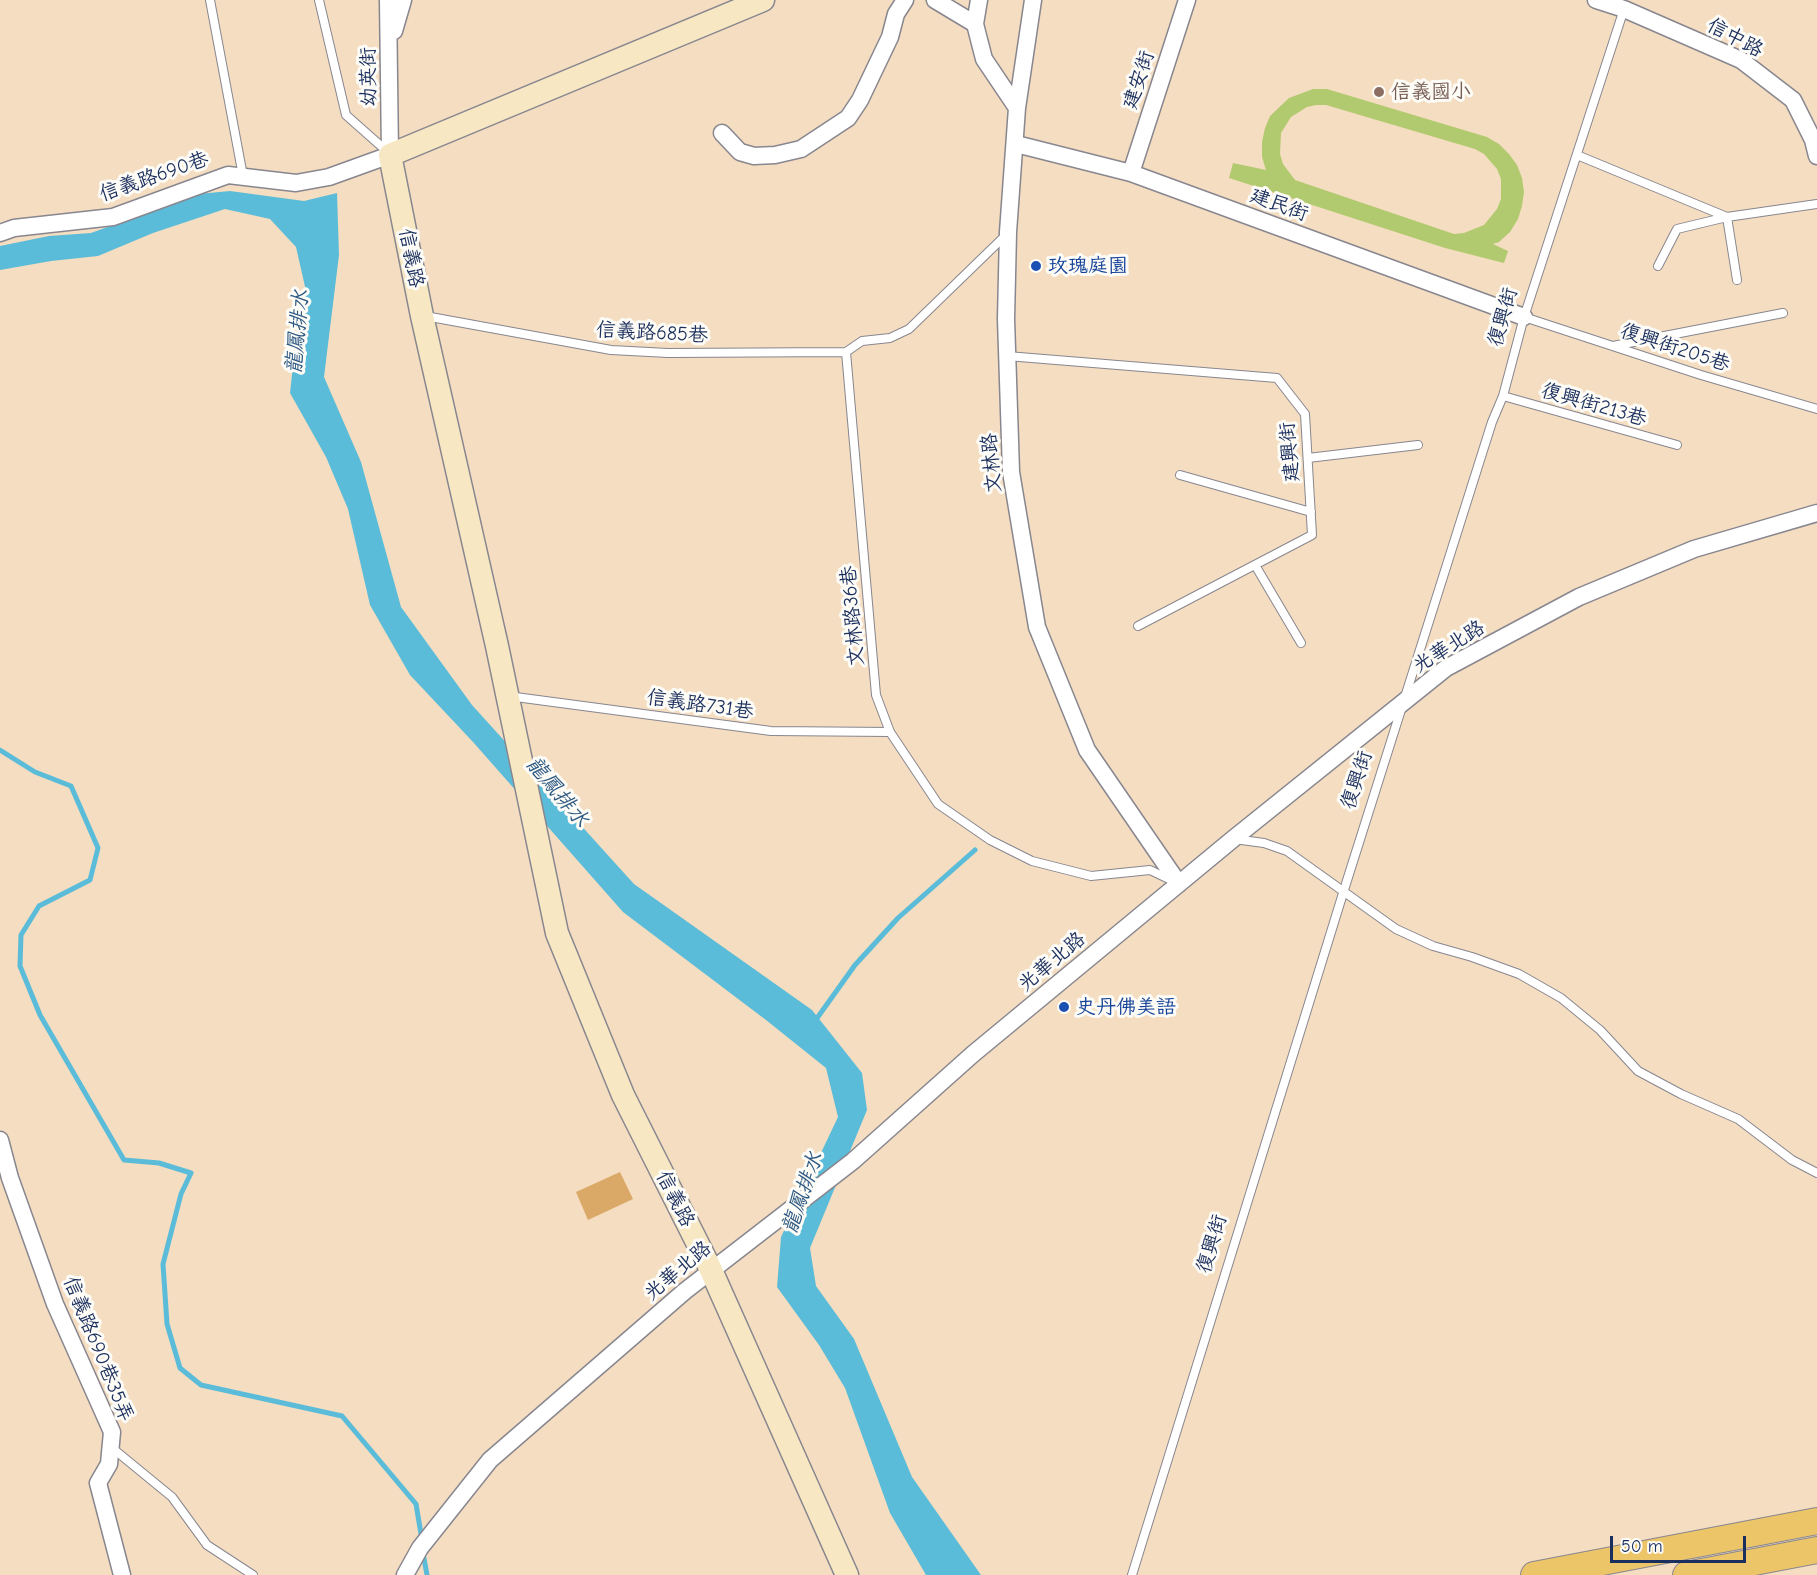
<!DOCTYPE html>
<meta charset="utf-8">
<style>
body{margin:0}
#map{position:relative;width:1817px;height:1575px;overflow:hidden;background:#f4ddc0;font-family:"Comic Neue",sans-serif}
canvas{display:block}
.scale{position:absolute;left:1610px;top:1536px;width:136px;height:27px;box-sizing:border-box;border:3px solid #1b2f5e;border-top:0;padding-left:8px;font-size:18px;line-height:21px;white-space:nowrap;color:#1b2f5e;-webkit-text-stroke:4px #fdfcf7;paint-order:stroke}
</style>
<div id="map">
<canvas width="1817" height="1575"></canvas>
<div class="scale">50 m</div>
</div>
<script>
const ctx = document.querySelector('canvas').getContext('2d');
ctx.lineJoin = 'round';
function fillPath(path, color) {
  ctx.fillStyle = color;
  ctx.fill(path, 'evenodd');
}
function shape(rows) {
  const path = new Path2D();
  for (const r of rows) {
    path.moveTo(r[0], r[1]);
    for (let i = 2; i < r.length; i += 2) path.lineTo(r[i], r[i + 1]);
  }
  return path;
}
function strokePath(path, color, width, dash) {
  ctx.strokeStyle = color;
  ctx.lineWidth = width;
  ctx.lineCap = dash ? 'butt' : 'round';
  ctx.setLineDash(dash || []);
  ctx.stroke(path);
}
function drawText(font, color, halo, rows, align = 'center') {
  ctx.font = font + ' "Comic Neue","LXGW WenKai TC",sans-serif';
  ctx.lineWidth = 6;
  ctx.setLineDash([]);
  ctx.textBaseline = 'middle';
  ctx.strokeStyle = halo;
  ctx.fillStyle = color;
  for (const [text, x, y, turn = 0] of rows) {
    ctx.save();
    ctx.translate(x, y);
    ctx.rotate((+turn || 0) * Math.PI / 180);
    ctx.textAlign = isNaN(turn) ? turn : align;
    if (halo) ctx.strokeText(text, 0, 0);
    ctx.fillText(text, 0, 0);
    ctx.restore();
  }
}
const green = shape([
 [1313,89,1327,89,1487,137,1499,144,1509,154,1517,165,1522,178,1524,192,1522,206,1518,219,1510,232,1499,242,1493,244,1508,251,1504,263,1445,248,1229,178,1233,163,1266,170,1262,157,1262,142,1265,128,1270,116,1289,98],
 [1316,105,1326,105,1475,149,1484,154,1497,169,1501,179,1501,199,1497,209,1484,225,1464,233,1454,234,1295,180,1283,164,1280,154,1281,133,1291,117,1307,107]
]);
const water = shape([
 [230,191,304,201,337,193,339,255,324,377,361,462,401,607,472,705,634,884,812,1010,862,1073,867,1110,810,1248,816,1286,854,1339,912,1477,981,1575,926,1575,890,1513,845,1388,819,1345,777,1287,781,1237,838,1117,826,1068,766,1020,623,912,473,742,410,675,370,605,348,509,326,457,290,393,295,347,306,291,296,247,270,219,225,209,153,233,98,256,51,261,0,270,0,246,49,236,91,233,198,194]
]);
const stream = shape([
 [0,750,35,772,71,786,98,848,90,880,39,906,21,935,20,966,40,1015,124,1160,159,1163,191,1173,181,1194,163,1264,167,1324,180,1368,201,1385,342,1416,416,1504,422,1540],
 [815,1021,855,965,898,918,975,850],
 [423,1553,427,1575]
]);
const building = shape([
 [620,1172,633,1199,588,1220,576,1192]
]);
const lane = shape([
 [210,0,243,176],
 [319,0,346,115,390,154],
 [1577,155,1727,217,1817,204],
 [1008,233,909,329,890,338,862,341,846,352,876,695,890,732,938,804,990,840,1032,861,1091,876,1150,870,1173,881],
 [1658,266,1677,229,1727,217,1737,280],
 [425,316,611,350,668,353,846,352],
 [1524,317,1701,375,1817,409],
 [1613,346,1783,313],
 [1007,356,1277,378,1305,414,1312,535,1138,626],
 [1503,396,1677,445],
 [1308,458,1418,445],
 [1180,475,1311,512],
 [1255,565,1301,643],
 [508,696,771,731,890,732],
 [1234,839,1264,843,1287,851,1396,929,1433,946,1472,957,1519,974,1561,998,1600,1030,1638,1071,1681,1094,1738,1119,1792,1160,1817,1173],
 [111,1447,172,1497,207,1545,253,1575],
 [1132,1575,1344,890,1492,422,1503,396,1524,317,1624,9]
]);
const street = shape([
 [935,0,975,24],
 [979,0,975,24,984,59,1017,108],
 [1033,0,1017,108,1008,232,1006,319,1011,472,1037,627,1087,750,1179,884],
 [1596,0,1624,9,1741,60,1793,100,1813,140,1817,156],
 [394,31,403,0],
 [722,133,740,152,754,156,775,155,801,149,848,118,860,100,890,37,896,14,905,0],
 [1016,144,1131,173,1524,317],
 [1131,173,1187,0],
 [0,233,14,228,113,217,228,175,296,183,329,177,390,155,388,0],
 [0,1140,10,1178,55,1304,112,1432,109,1464,98,1483,122,1575],
 [405,1575,420,1548,490,1460,685,1291,853,1161,973,1054,1233,839,1446,668,1579,597,1694,549,1817,513]
]);
const secondary = shape([
 [763,0,390,155,422,316,497,646,557,933,623,1095,711,1270,847,1575]
]);
const primary = shape([
 [1534,1575,1817,1521],
 [1686,1575,1817,1550]
]);
const markers = [
 [1379,92,6,"#8d6e63"],
 [1036,266,6,"#1a4fb4"],
 [1064,1007,6,"#1a4fb4"]
];
const streetNames = [
 ["信中路",1735,38,28],
 ["幼英街",369,77,-91],
 ["建安街",1139,80,-72],
 ["信義路690巷",154,177,-19],
 ["建民街",1279,205,20],
 ["信義路",411,258,79],
 ["復興街",1503,317,-74],
 ["信義路685巷",652,333,3],
 ["復興街205巷",1675,348,18],
 ["復興街213巷",1594,405,16],
 ["建興街",1290,452,-95],
 ["文林路",992,463,-95],
 ["文林路36巷",853,616,-95],
 ["光華北路",1449,647,-32],
 ["信義路731巷",700,705,8],
 ["復興街",1357,780,-72],
 ["光華北路",1052,962,-40],
 ["信義路",675,1199,63],
 ["復興街",1212,1244,-73],
 ["光華北路",678,1271,-40],
 ["信義路690巷35弄",98,1349,68]
];
const educationNames = [
 ["信義國小",1391,92]
];
const transitNames = [
 ["玫瑰庭園",1048,266],
 ["史丹佛美語",1076,1007]
];
const waterNames = [
 ["龍鳳排水",298,332,-85],
 ["龍鳳排水",557,792,50],
 ["龍鳳排水",803,1193,-71]
];
fillPath(green, '#b2ca6f');
fillPath(water, '#5bbcd9');
strokePath(stream, '#5bbcd9', 5);
fillPath(building, '#dba967');
strokePath(lane, '#88868f', 10);
strokePath(street, '#88868f', 19);
strokePath(secondary, '#88868f', 25);
strokePath(primary, '#88868f', 28);
strokePath(lane, '#fff', 8);
strokePath(street, '#fff', 16);
strokePath(secondary, '#f7e8c3', 22);
strokePath(primary, '#ecc569', 26);
for (const [x, y, r, color] of markers) {
  const dot = new Path2D();
  dot.arc(x, y, r, 0, 2 * Math.PI);
  ctx.fillStyle = color;
  ctx.fill(dot);
  strokePath(dot, '#fdfcf7', 2);
}
drawText('20px', '#1b2f5e', '#fdfcf7', streetNames);
drawText('20px', '#785e54', '#fdfcf7', educationNames, 'left');
drawText('20px', '#164399', '#fdfcf7', transitNames, 'left');
drawText('italic 21px', '#2e5983', '#fdfcf7', waterNames);
</script>
